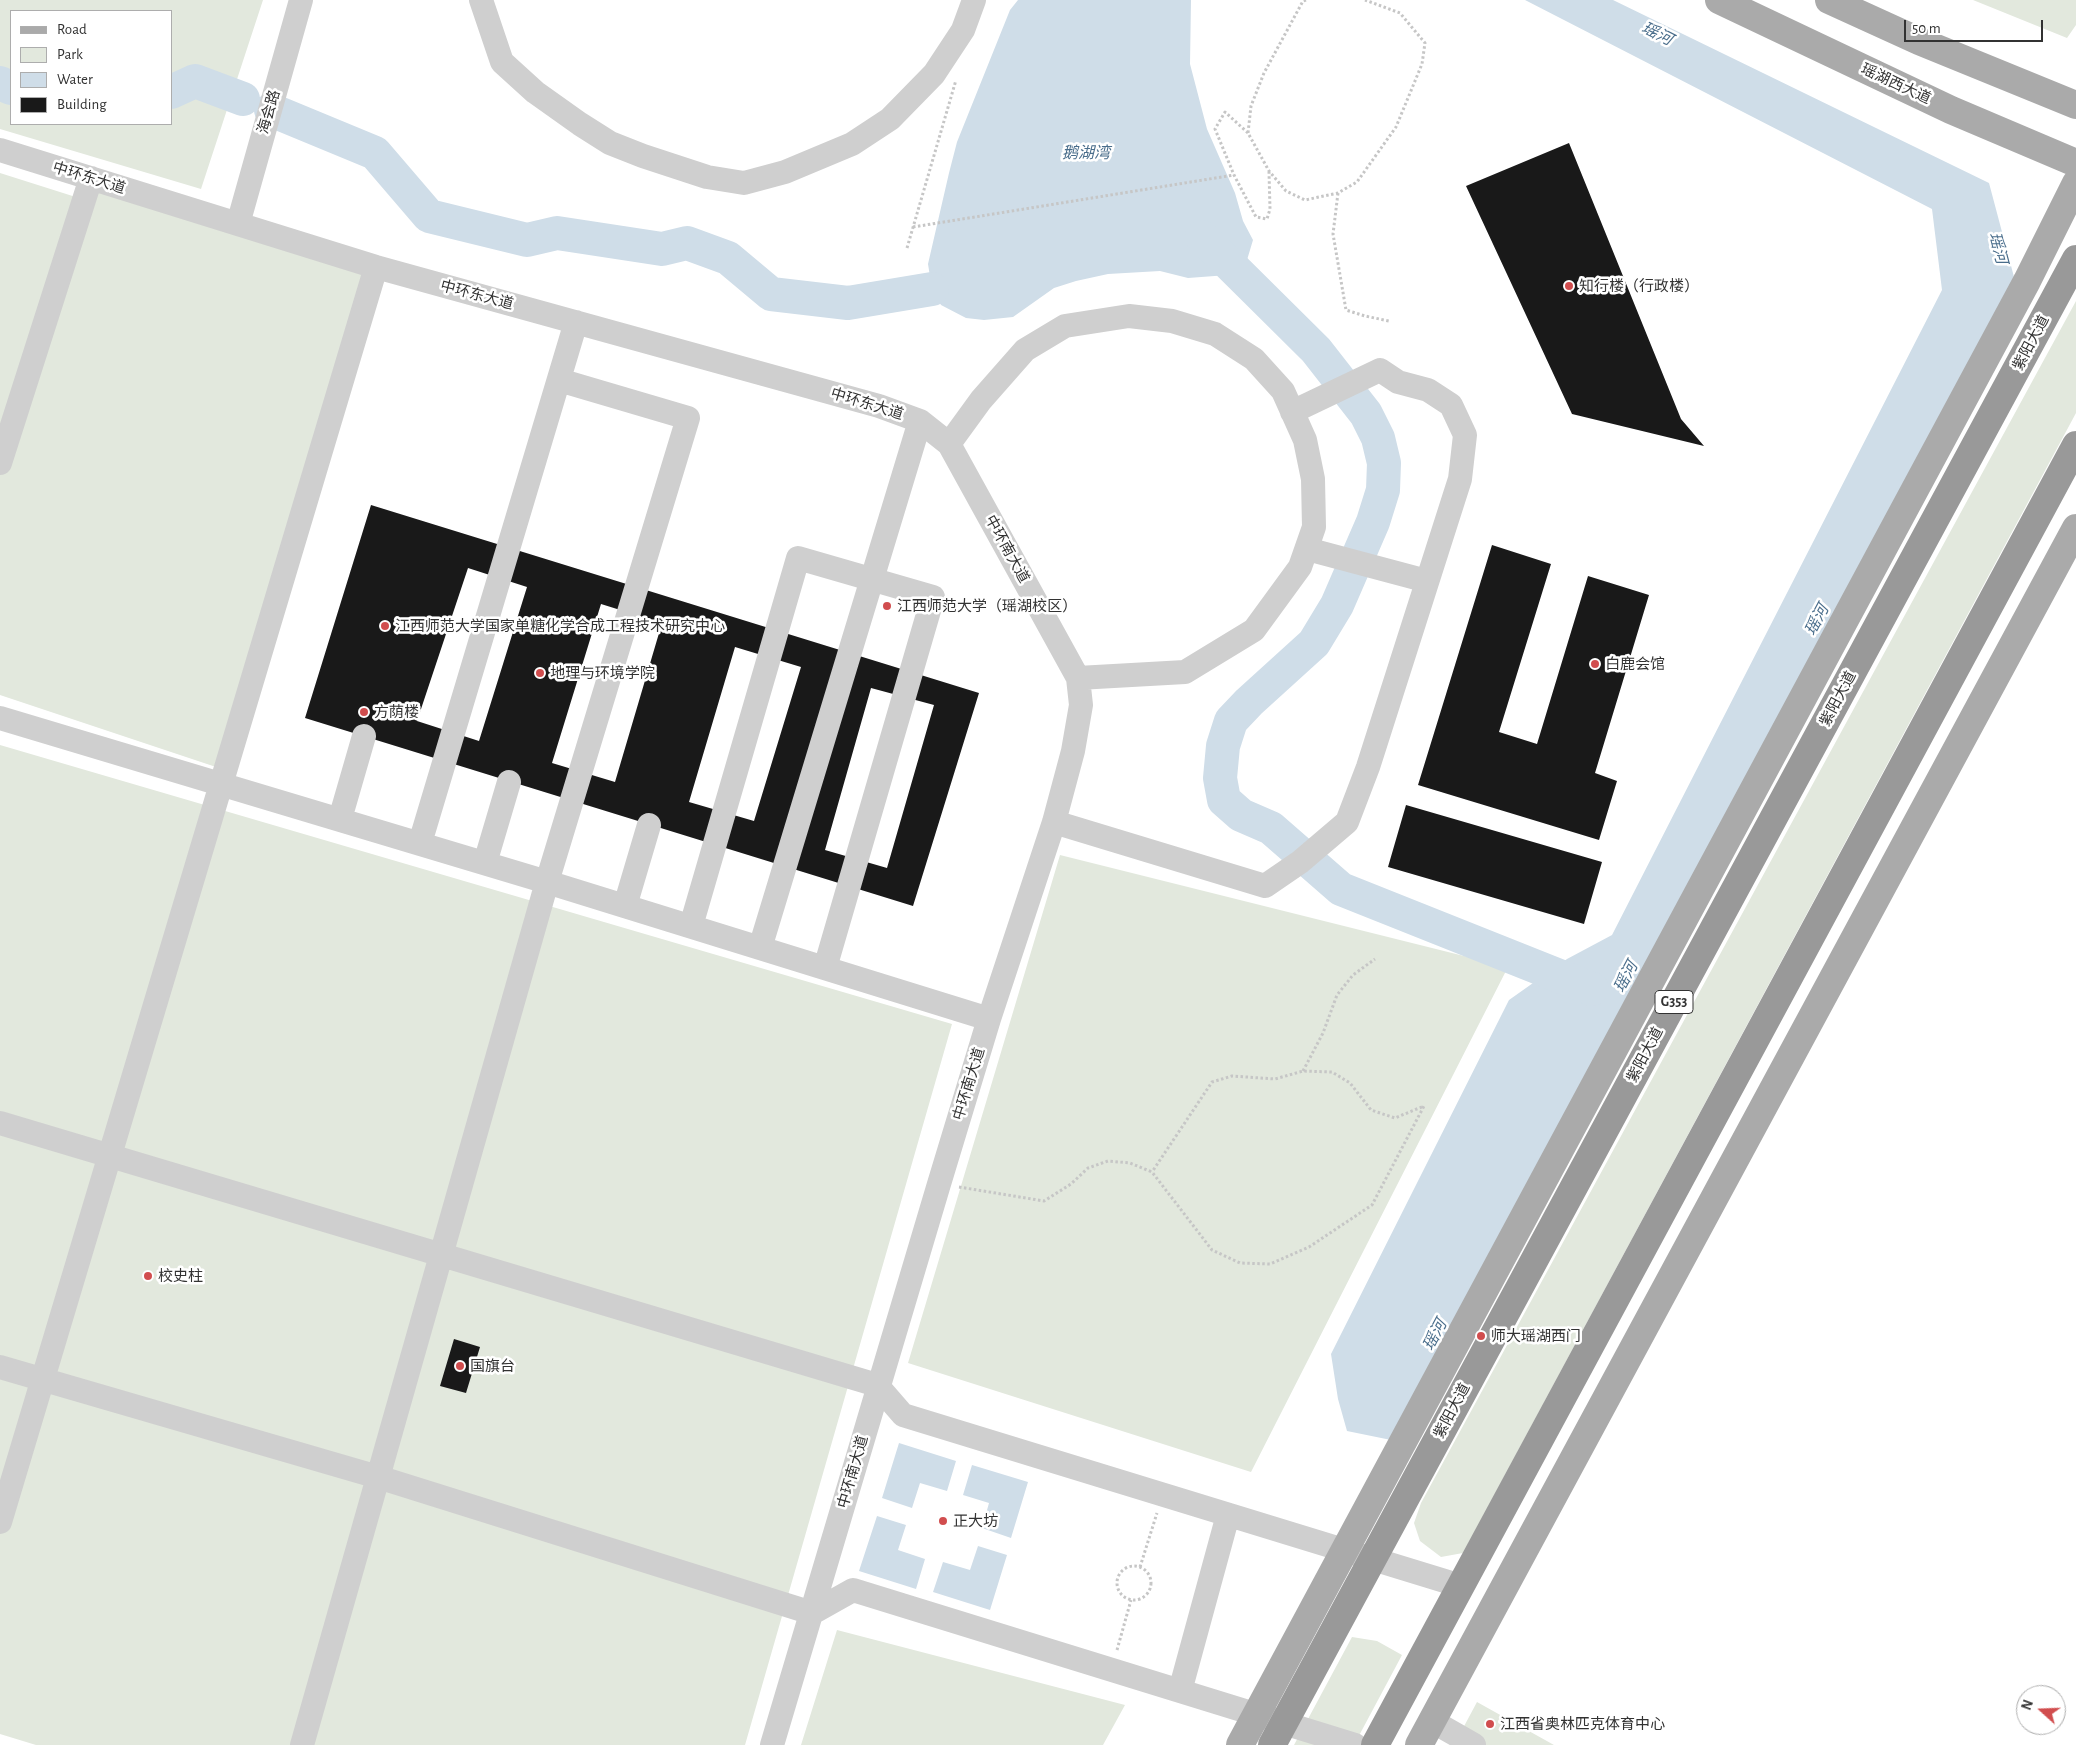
<!DOCTYPE html>
<meta charset="utf-8">
<style>
body{margin:0}
#map{position:relative;width:2076px;height:1745px;overflow:hidden;background:#fff;font-family:"Alegreya Sans",sans-serif}
canvas{display:block}
.legend{position:absolute;left:10px;top:10px;width:162px;height:115px;box-sizing:border-box;background:#fff;border:1px solid #adadad;margin:0;padding:6px 9px;list-style:none;font-size:15px;color:#323232}
.legend li{display:flex;align-items:center;gap:10px;height:25px}
.legend b{width:25px;border:1px solid #adadad}
.north{position:absolute;left:2016px;top:1685px;width:50px;height:50px;box-sizing:border-box;background:#fff;border:1px solid #adadad;border-radius:50%;rotate:290deg;font-size:14px;font-weight:700;line-height:20px;text-align:center;color:#323232}
.north::after{content:'';display:block;margin:auto;width:18px;height:22px;background:#d14d4e;clip-path:polygon(50% 0,100% 100%,50% 72%,0 100%)}
.scale{position:absolute;left:1904px;top:20px;width:139px;height:22px;box-sizing:border-box;border:2px solid #323232;border-top:0;padding-left:6px;font-size:15px;line-height:18px;white-space:nowrap;color:#323232;-webkit-text-stroke:4px #fff;paint-order:stroke}
</style>
<div id="map">
<canvas width="2076" height="1745"></canvas>
<ul class="legend">
<li><b style="height:6px;background:#aaa"></b>Road</li>
<li><b style="height:14px;background:#e2e8dd"></b>Park</li>
<li><b style="height:14px;background:#cfdde8"></b>Water</li>
<li><b style="height:14px;background:#191919"></b>Building</li>
</ul>
<div class="north">N</div>
<div class="scale">50 m</div>
</div>
<script>
const ctx = document.querySelector('canvas').getContext('2d');
ctx.lineJoin = 'round';
function fillPath(path, color) {
  ctx.fillStyle = color;
  ctx.fill(path, 'evenodd');
}
function shape(rows) {
  const path = new Path2D();
  for (const r of rows) {
    if (r.length === 3) {
      path.moveTo(r[0] + r[2], r[1]);
      path.arc(r[0], r[1], r[2], 0, 2 * Math.PI);
      continue;
    }
    path.moveTo(r[0], r[1]);
    for (let i = 2; i < r.length; i += 2) path.lineTo(r[i], r[i + 1]);
  }
  return path;
}
function strokePath(path, color, width, dash) {
  ctx.strokeStyle = color;
  ctx.lineWidth = width;
  ctx.lineCap = dash ? 'butt' : 'round';
  ctx.setLineDash(dash || []);
  ctx.stroke(path);
}
function drawText(font, color, halo, rows, align = 'center') {
  ctx.font = font + ' "Alegreya Sans","Noto Sans SC",sans-serif';
  ctx.lineWidth = 5;
  ctx.setLineDash([]);
  ctx.textBaseline = 'middle';
  ctx.strokeStyle = halo;
  ctx.fillStyle = color;
  for (const [text, x, y, turn = 0] of rows) {
    ctx.save();
    ctx.translate(x, y);
    ctx.rotate((+turn || 0) * Math.PI / 180);
    ctx.textAlign = isNaN(turn) ? turn : align;
    if (halo) ctx.strokeText(text, 0, 0);
    ctx.fillText(text, 0, 0);
    ctx.restore();
  }
}
const green = shape([
 [0,0,263,0,201,189,0,129],
 [11,11,171,11,171,124,11,124],
 [1973,0,2076,0,2076,25,2067,38],
 [0,173,82,199,91,178,376,267,225,770,0,695],
 [2076,301,2076,413,1463,1553,1441,1557,1420,1541,1414,1523,1421,1503],
 [0,745,952,1024,745,1745,36,1745,0,1734],
 [1060,855,1508,967,1251,1472,908,1363],
 [837,1630,1125,1705,1103,1745,801,1745],
 [1352,1637,1377,1641,1402,1655,1354,1745,1294,1745],
 [1477,1702,1554,1745,1454,1745]
]);
const water = shape([
 [1018,0,1191,0,1190,64,1207,129,1235,193,1243,221,1253,240,1247,260,1228,275,1188,278,1160,271,1108,274,1076,281,1054,288,1013,317,984,320,966,318,941,305,932,289,928,264,949,173,957,142,1010,10],
 [1525,0,1613,0,1989,183,2014,277,1396,1441,1347,1431,1338,1399,1331,1354,1509,1000,1567,959,1612,935,1942,290,1932,209],
 [899,1443,956,1461,947,1491,920,1483,912,1508,882,1498],
 [972,1465,1028,1482,1011,1538,982,1528,989,1503,963,1495],
 [877,1516,906,1525,898,1550,925,1559,916,1589,859,1571],
 [978,1546,1007,1555,990,1610,933,1592,943,1562,970,1570]
]);
const river = shape([
 [0,83,11,88],
 [171,92,195,81,243,99],
 [271,110,375,153,429,216,527,240,557,233,662,249,687,243,728,258,771,294,848,303,932,289],
 [1202,237,1316,350,1366,414,1378,438,1384,463,1383,490,1373,522,1337,605,1314,643,1249,702,1231,721,1223,746,1220,778,1224,800,1241,815,1271,828,1341,889,1592,989]
]);
const building = shape([
 [1569,143,1681,419,1704,446,1572,414,1466,186],
 [371,505,979,693,913,906,305,718],
 [468,568,527,587,479,741,417,721],
 [601,604,662,623,615,782,552,763],
 [735,647,801,667,754,821,689,802],
 [871,688,934,705,887,868,825,850],
 [1492,545,1551,564,1499,732,1537,744,1588,576,1649,595,1595,773,1617,781,1599,840,1418,785],
 [1406,805,1602,862,1584,924,1388,867],
 [454,1339,480,1347,466,1393,440,1386]
]);
const path = shape([
 [1306,0,1303,1,1264,73,1251,106,1248,133,1269,171,1286,191,1305,200,1338,193,1357,182,1396,127,1422,64,1425,43,1400,13,1365,0],
 [1248,133,1225,112,1215,129,1234,175,1256,217,1267,219,1270,209,1269,172],
 [1338,193,1333,234,1346,310,1365,316,1389,321],
 [913,227,1234,175],
 [907,248,956,80],
 [1303,1071,1323,1033,1337,995,1353,975,1375,959],
 [959,1187,1044,1201,1071,1184,1088,1168,1108,1161,1130,1163,1152,1172,1212,1250,1240,1263,1270,1264,1309,1247,1372,1205,1424,1106,1395,1118,1371,1110,1350,1083,1332,1072,1303,1071,1275,1079,1232,1076,1212,1082,1152,1172],
 [1134,1583,17],
 [1140,1567,1157,1513],
 [1117,1650,1131,1600]
]);
const minor = shape([
 [481,0,502,62,535,92,580,124,610,143,643,156,707,177,744,183,785,172,852,144,890,119,934,74,963,30,974,0],
 [0,150,376,267,879,406,920,421,949,444,1078,678,1081,705,1073,751,1054,822,989,1019,939,1184,772,1745],
 [238,224,301,0],
 [949,444,981,400,1025,350,1065,326,1129,316,1172,321,1215,334,1254,359,1283,391,1305,440,1313,479,1314,527,1300,567,1254,630,1185,672,1078,678],
 [0,463,91,178],
 [1307,549,1427,581],
 [0,718,547,882,989,1019],
 [340,819,364,736],
 [1054,822,1265,886,1300,862,1347,822,1368,767,1460,479,1465,435,1451,405,1428,390,1398,382,1380,370,1292,412],
 [420,843,576,322],
 [485,863,509,782],
 [625,906,649,825],
 [691,926,798,558,933,597,825,968],
 [760,948,920,421],
 [0,1123,877,1385,903,1415,1461,1586],
 [0,1367,378,1477,812,1613,853,1590,1355,1745],
 [0,1522,376,267],
 [1180,1691,1228,1515],
 [1432,1721,1474,1745],
 [302,1745,547,882,688,418,559,380]
]);
const major = shape([
 [1719,0,1951,110,2076,163],
 [1829,0,1919,41,2076,105],
 [1240,1745,2027,281,2076,183],
 [1419,1745,2076,528]
]);
const highway = shape([
 [1272,1745,2076,259],
 [1375,1745,2076,445]
]);
const markers = [
 [1569,286,5,"#d14d4e"],
 [887,606,5,"#d14d4e"],
 [385,626,5,"#d14d4e"],
 [1595,664,5,"#d14d4e"],
 [540,673,5,"#d14d4e"],
 [364,712,5,"#d14d4e"],
 [148,1276,5,"#d14d4e"],
 [1481,1336,5,"#d14d4e"],
 [460,1366,5,"#d14d4e"],
 [943,1521,5,"#d14d4e"],
 [1490,1724,5,"#d14d4e"]
];
const shields = [
 [1674,1002,38]
];
const shieldNames = [
 ["G353",1674,1002]
];
const streetNames = [
 ["瑶湖西大道",1896,84,25],
 ["海会路",269,112,-74],
 ["中环东大道",89,178,17],
 ["中环东大道",477,295,15],
 ["紫阳大道",2031,343,-62],
 ["中环东大道",867,404,17],
 ["中环南大道",1007,549,61],
 ["紫阳大道",1838,699,-62],
 ["紫阳大道",1645,1055,-62],
 ["中环南大道",969,1084,-73],
 ["紫阳大道",1452,1411,-62],
 ["中环南大道",853,1472,-74]
];
const poiNames = [
 ["知行楼（行政楼）",1579,286],
 ["江西师范大学（瑶湖校区）",897,606],
 ["江西师范大学国家单糖化学合成工程技术研究中心",395,626],
 ["白鹿会馆",1605,664],
 ["地理与环境学院",550,673],
 ["方荫楼",374,712],
 ["校史柱",158,1276],
 ["师大瑶湖西门",1491,1336],
 ["国旗台",470,1366],
 ["正大坊",953,1521],
 ["江西省奥林匹克体育中心",1500,1724]
];
const waterNames = [
 ["瑶河",1657,34,26],
 ["鹅湖湾",1086,153],
 ["瑶河",1998,248,75],
 ["瑶河",1817,620,-62],
 ["瑶河",1626,977,-62],
 ["瑶河",1435,1335,-62]
];
fillPath(green, '#e2e8dd');
fillPath(water, '#cfdde8');
strokePath(river, '#cfdde8', 34);
fillPath(building, '#191919');
strokePath(path, '#c6c6c6', 3, [2.5, 2.5]);
strokePath(minor, '#cfcfcf', 24);
strokePath(major, '#aaa', 28);
strokePath(highway, '#999', 28);
for (const [x, y, r, color] of markers) {
  const dot = new Path2D();
  dot.arc(x, y, r, 0, 2 * Math.PI);
  ctx.fillStyle = color;
  ctx.fill(dot);
  strokePath(dot, '#fff', 2);
}
for (const [x, y, w] of shields) {
  const box = new Path2D();
  box.roundRect(x - w / 2, y - 11.5, w, 23, 4);
  ctx.fillStyle = '#fff';
  ctx.fill(box);
  strokePath(box, '#323232', 1);
}
drawText('bold 14px', '#323232', null, shieldNames);
drawText('15px', '#323232', '#fff', streetNames);
drawText('15px', '#323232', '#fff', poiNames, 'left');
drawText('italic 16px', '#496d8b', '#fff', waterNames);
</script>
